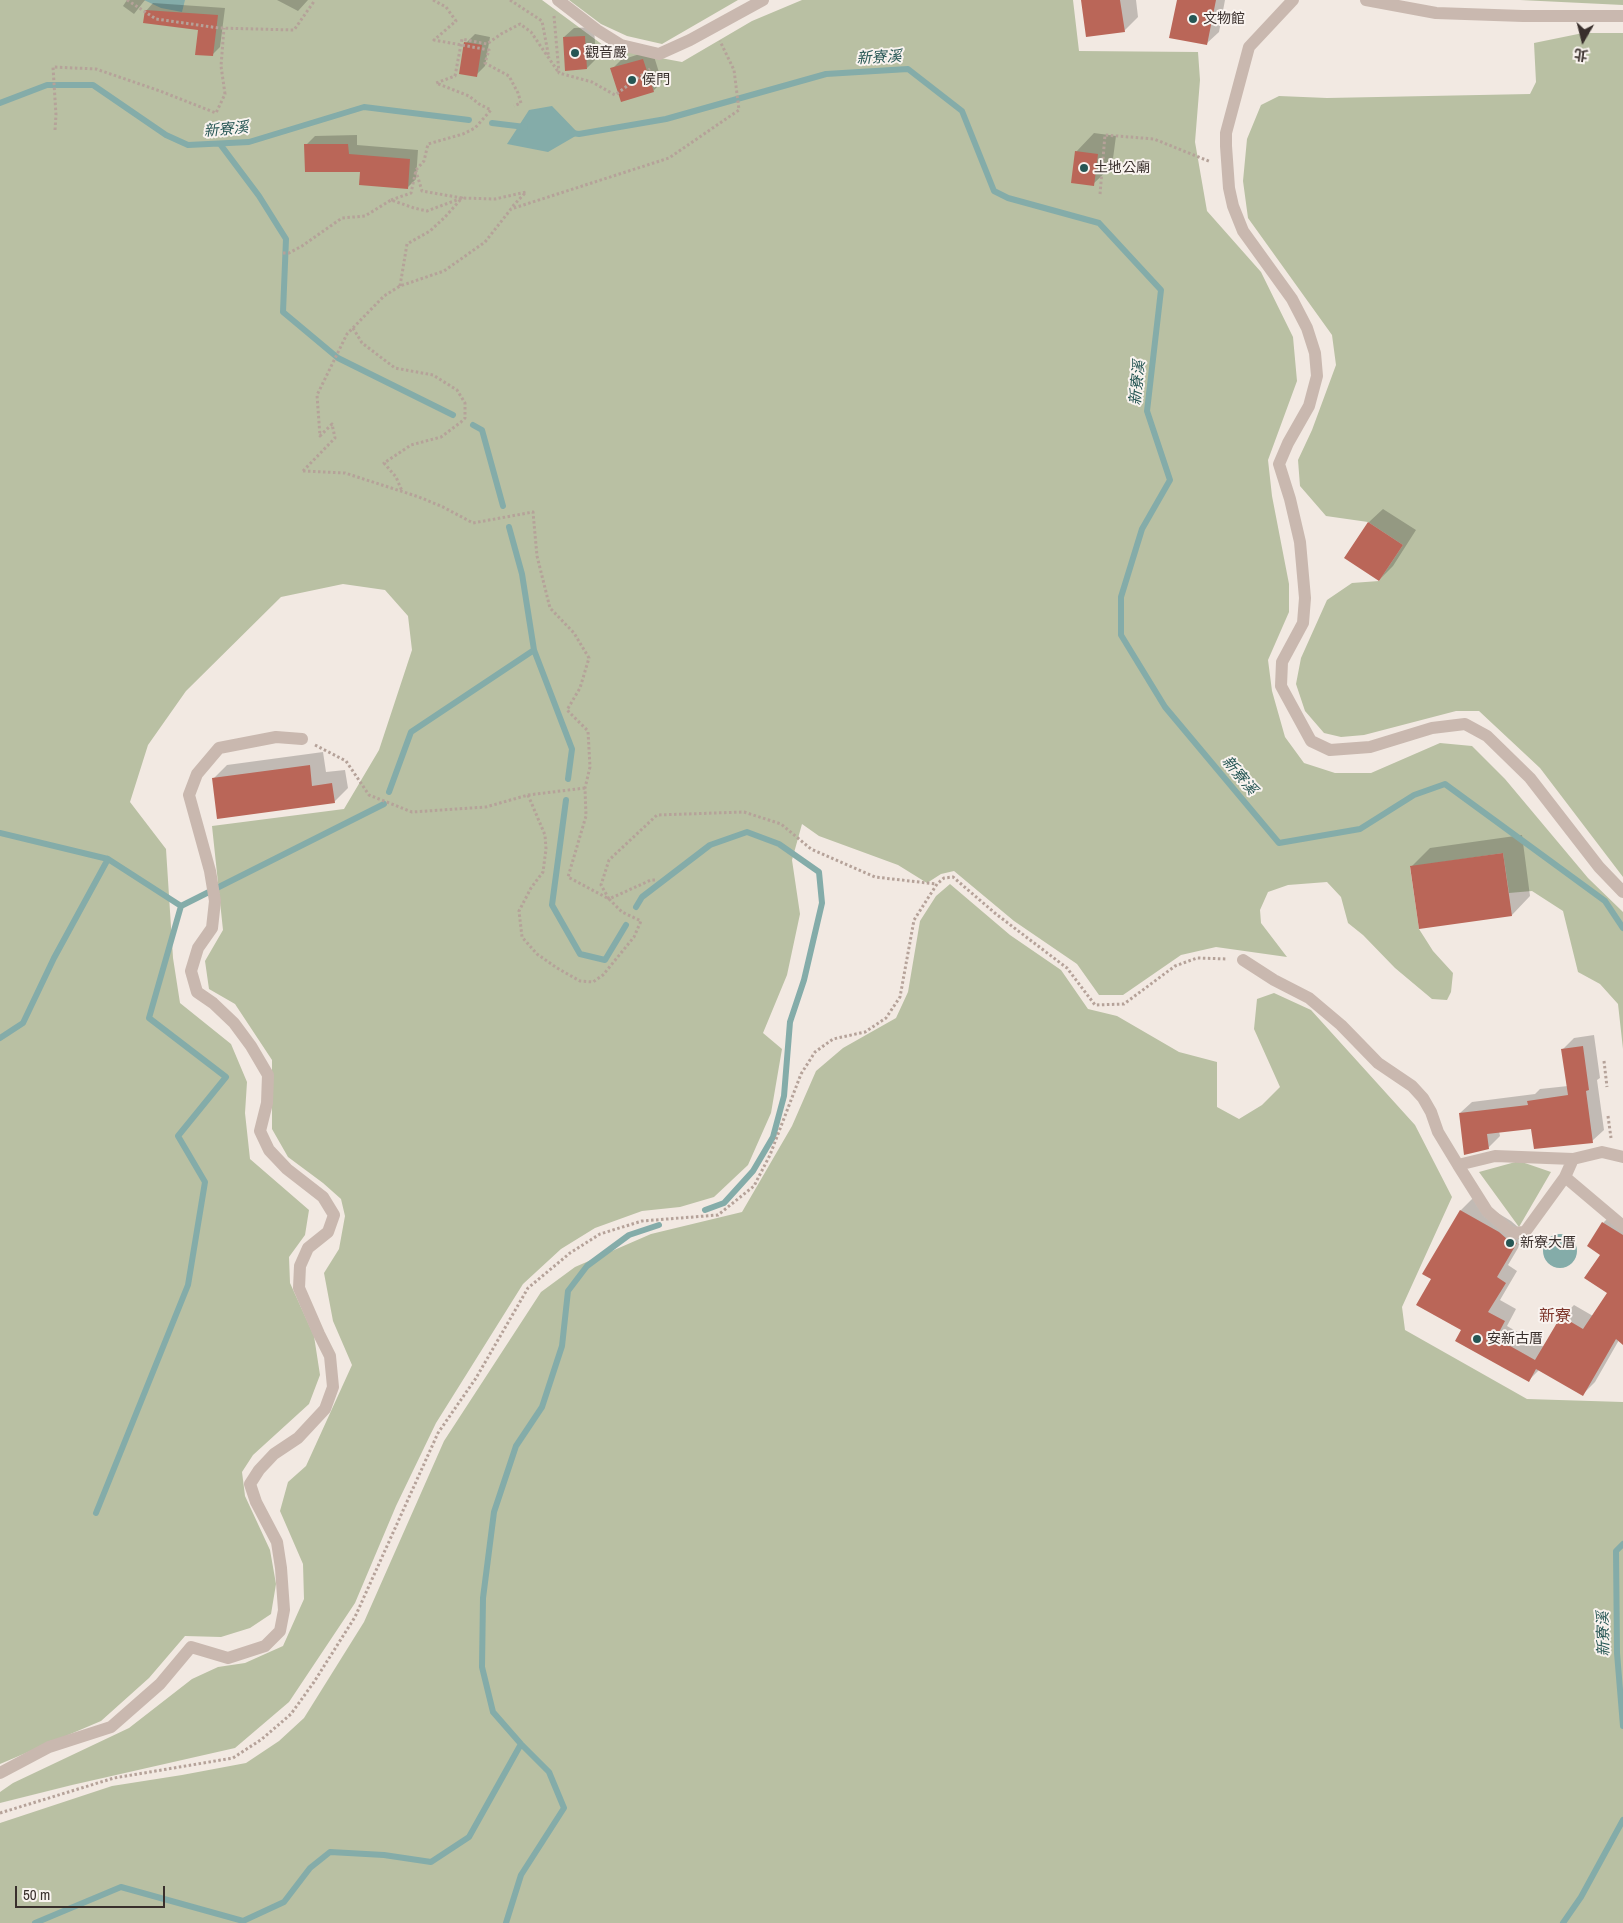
<!DOCTYPE html>
<meta charset="utf-8">
<style>
body{margin:0}
#map{position:relative;width:1623px;height:1923px;overflow:hidden;background:#f2e9e2;font-family:"Archivo Narrow","Noto Sans TC",sans-serif}
canvas{display:block}
.north{position:absolute;left:1558px;top:15px;width:50px;height:50px;-webkit-text-stroke:4px #f9f3ef;paint-order:stroke;rotate:188deg;font-size:14px;font-weight:700;line-height:20px;text-align:center;color:#392f2c}
.north::after{content:'';display:block;margin:auto;width:18px;height:22px;background:#392f2c;clip-path:polygon(50% 0,100% 100%,50% 72%,0 100%)}
.scale{position:absolute;left:15px;top:1886px;width:150px;height:22px;box-sizing:border-box;border:2px solid #392f2c;border-top:0;padding-left:6px;font-size:15px;line-height:18px;white-space:nowrap;color:#392f2c;-webkit-text-stroke:4px #f9f3ef;paint-order:stroke}
</style>
<div id="map">
<canvas width="1623" height="1923"></canvas>
<div class="north">北</div>
<div class="scale">50 m</div>
</div>
<script>
const ctx = document.querySelector('canvas').getContext('2d');
ctx.lineJoin = 'round';
function fillPath(path, color) {
  ctx.fillStyle = color;
  ctx.fill(path, 'evenodd');
}
function shape(rows) {
  const path = new Path2D();
  for (const r of rows) {
    if (r.length === 3) {
      path.moveTo(r[0] + r[2], r[1]);
      path.arc(r[0], r[1], r[2], 0, 2 * Math.PI);
      continue;
    }
    path.moveTo(r[0], r[1]);
    for (let i = 2; i < r.length; i += 2) path.lineTo(r[i], r[i + 1]);
  }
  return path;
}
function strokePath(path, color, width, dash) {
  ctx.strokeStyle = color;
  ctx.lineWidth = width;
  ctx.lineCap = dash ? 'butt' : 'round';
  ctx.setLineDash(dash || []);
  ctx.stroke(path);
}
function drawText(font, color, halo, rows, align = 'center') {
  ctx.font = font + ' "Archivo Narrow","Noto Sans TC",sans-serif';
  ctx.lineWidth = 4;
  ctx.setLineDash([]);
  ctx.textBaseline = 'middle';
  ctx.strokeStyle = halo;
  ctx.fillStyle = color;
  for (const [text, x, y, turn = 0] of rows) {
    ctx.save();
    ctx.translate(x, y);
    ctx.rotate((+turn || 0) * Math.PI / 180);
    ctx.textAlign = isNaN(turn) ? turn : align;
    if (halo) ctx.strokeText(text, 0, 0);
    ctx.fillText(text, 0, 0);
    ctx.restore();
  }
}
const green = shape([
 [0,0,542,0,607,48,682,62,752,21,802,0,1073,0,1079,51,1198,52,1200,80,1195,142,1207,211,1261,272,1293,337,1297,381,1268,460,1272,496,1289,584,1289,612,1268,660,1272,691,1285,737,1304,763,1335,773,1371,773,1440,743,1472,746,1505,779,1588,878,1623,912,1623,1049,1618,1004,1600,984,1578,972,1563,911,1532,891,1509,893,1503,853,1410,867,1419,929,1433,951,1453,973,1451,992,1447,1000,1432,999,1395,968,1363,935,1348,923,1341,897,1327,882,1288,885,1268,892,1260,910,1261,923,1287,957,1216,947,1181,955,1123,995,1099,995,1077,964,1014,921,954,871,941,874,927,883,898,865,819,836,802,824,792,860,800,914,787,975,763,1033,782,1049,771,1113,748,1165,714,1197,680,1207,642,1211,595,1228,561,1249,523,1284,436,1423,396,1506,355,1603,289,1702,235,1748,72,1785,0,1803,0,1792,13,1783,129,1728,192,1679,218,1667,245,1663,283,1646,304,1599,303,1564,280,1511,288,1482,306,1466,352,1365,333,1321,324,1273,339,1249,345,1216,341,1199,323,1183,288,1157,272,1129,272,1060,235,1004,209,989,205,961,223,930,212,826,344,809,379,750,412,650,408,616,385,590,343,584,281,597,186,691,148,745,130,802,166,849,173,958,180,1003,231,1044,247,1082,245,1113,250,1159,309,1210,305,1235,289,1257,290,1283,314,1336,320,1375,309,1404,253,1455,242,1472,245,1496,270,1550,276,1584,271,1614,250,1628,221,1637,185,1636,149,1678,101,1721,0,1764],
 [569,0,738,0,662,44,627,36,601,24],
 [1520,0,1623,0,1623,5],
 [1583,33,1623,33,1623,877,1540,768,1479,711,1456,711,1364,735,1341,737,1324,733,1305,711,1296,684,1301,658,1327,600,1352,583,1379,581,1403,545,1368,522,1326,516,1300,486,1298,460,1312,430,1336,365,1332,335,1248,218,1243,181,1247,139,1261,105,1279,96,1327,98,1530,94,1536,82,1534,43],
 [950,884,1010,935,1061,970,1088,1009,1117,1016,1179,1052,1217,1062,1217,1107,1239,1119,1262,1105,1280,1087,1254,1029,1257,999,1274,993,1311,1010,1415,1125,1452,1197,1402,1307,1405,1330,1527,1399,1623,1402,1623,1923,0,1923,0,1823,112,1786,182,1775,246,1763,279,1741,304,1718,364,1622,444,1441,541,1292,575,1267,651,1234,742,1212,792,1126,816,1071,843,1048,896,1018,908,992,920,921,936,896],
 [1519,1161,1551,1172,1519,1227,1479,1172]
]);
const water = shape([
 [144,0,185,0,182,12,161,8],
 [552,106,579,134,548,152,507,144,529,110],
 [1560,1251,17]
]);
const shadow = shape([
 [127,0,145,0,134,14,123,6],
 [277,0,308,0,298,11],
 [1082,0,1136,0,1138,17,1124,31],
 [1178,0,1225,0,1219,32,1206,44],
 [153,3,225,8,220,47,212,55,199,29,146,11],
 [594,27,596,59,587,68,564,37,574,28],
 [475,34,490,37,485,66,476,75,466,43],
 [652,50,662,82,653,91,612,69,621,60],
 [1094,133,1116,136,1112,166,1093,184,1076,152],
 [357,135,357,145,418,150,416,179,407,188,362,170,306,145,315,136],
 [1383,509,1416,530,1393,566,1379,580,1346,558,1369,522],
 [323,752,326,772,345,770,348,788,334,802,213,779,227,765],
 [1522,835,1530,896,1512,915,1420,928,1411,867,1430,848],
 [1594,1035,1600,1078,1597,1080,1604,1130,1592,1141,1532,1127,1499,1131,1500,1136,1488,1148,1460,1113,1472,1102,1535,1094,1540,1089,1568,1086,1562,1050,1574,1038],
 [1473,1198,1511,1221,1519,1228,1528,1231,1508,1265,1517,1271,1500,1300,1516,1309,1507,1326,1544,1347,1562,1317,1574,1305,1593,1316,1616,1288,1602,1254,1603,1223,1612,1214,1623,1221,1623,1340,1619,1340,1595,1382,1583,1394,1540,1369,1529,1380,1462,1330,1433,1279,1424,1273,1461,1210]
]);
const stream = shape([
 [0,103,47,85,93,85,166,135,188,145,249,142,364,107,469,120],
 [492,123,525,127],
 [572,133,579,134,666,119,826,74,908,69,962,111,994,191,1008,198,1099,223,1161,290,1147,411,1170,480,1142,529,1121,597,1121,635,1165,707,1279,843,1360,829,1414,795,1445,784,1605,901,1623,928],
 [220,144,259,196,286,239,283,312,338,358,453,415],
 [473,425,482,430,503,506],
 [534,650,572,749,568,779],
 [389,792,411,732,534,650,522,574,509,527],
 [566,800,552,905,580,954,605,960,626,925],
 [0,833,108,859,181,906,384,804],
 [636,907,642,897,710,845,747,832,779,844,819,872,822,903,804,980,790,1022,784,1096,773,1137,753,1171,724,1203,705,1210],
 [0,1038,23,1023,54,958,108,859],
 [96,1513,188,1285,205,1182,178,1136,226,1077,149,1018,181,906],
 [1623,1544,1616,1551,1617,1653,1623,1726],
 [35,1923,121,1887,243,1921,284,1902,310,1868,330,1852,384,1855,431,1862,469,1837,521,1744],
 [506,1923,521,1875,564,1808,549,1772,521,1744,493,1712,482,1667,483,1598,494,1512,516,1446,542,1407,562,1346,568,1291,587,1266,629,1235,659,1225],
 [1563,1923,1581,1897,1623,1820]
]);
const building = shape([
 [1081,0,1120,0,1125,32,1086,37],
 [1177,0,1216,0,1207,45,1169,38],
 [145,10,218,15,213,56,195,55,198,30,143,23],
 [585,36,587,69,565,71,563,37],
 [464,42,482,45,477,77,459,74],
 [643,59,654,92,621,102,610,68],
 [304,144,348,144,349,154,410,159,408,189,359,185,360,172,305,172],
 [1075,151,1098,154,1094,186,1071,183],
 [1368,522,1403,545,1379,581,1344,558],
 [310,765,312,786,332,783,335,803,217,819,212,778],
 [1503,853,1512,916,1419,929,1410,866],
 [1583,1046,1589,1090,1586,1091,1593,1143,1534,1149,1531,1129,1487,1134,1489,1149,1464,1155,1459,1113,1528,1105,1527,1101,1568,1095,1561,1049],
 [1460,1210,1499,1232,1507,1239,1517,1243,1497,1277,1506,1283,1488,1312,1505,1321,1496,1338,1535,1360,1561,1316,1583,1329,1607,1293,1584,1278,1600,1255,1587,1246,1602,1222,1623,1235,1623,1345,1616,1339,1583,1396,1536,1369,1529,1382,1455,1341,1461,1330,1416,1305,1431,1279,1422,1274]
]);
const path = shape([
 [127,0,156,19,219,28,294,30,315,0],
 [433,0,446,7,456,21,434,40,489,50,485,63,509,76,518,93,521,103,514,106],
 [510,0,542,21,549,58],
 [554,16,559,73,592,82,615,95,650,69],
 [55,130,56,115,53,67,96,69,160,91,216,113,225,94,221,66,224,28],
 [1100,194,1105,135,1154,139,1211,162],
 [391,200,411,193,416,170,424,161,428,144,463,134,475,128,491,110,479,104,469,96,436,83,455,76,462,39,487,44,501,34,520,24,531,32,559,73],
 [283,253,289,253,302,246,342,218,365,216,391,200,414,208,427,211,462,198,495,199,526,192,511,208],
 [400,286,407,244,430,231,445,217,462,198,422,191,416,171],
 [353,328,362,343,395,368,433,375,457,390,465,403,465,418,461,422,441,437,411,445,384,463,396,477,402,491],
 [303,471,345,473,419,497,443,507,473,523,533,512,537,556,550,608,574,633,589,658,580,688,567,710,588,731,590,767,585,788,586,816,568,877,609,899,601,885,609,860,657,815,744,812,781,824,811,849,875,877,936,884],
 [303,471,335,438,332,424,320,436,317,395,347,334,384,296,400,286,444,271,485,242,511,209,669,158,739,110,734,70,720,41],
 [315,745,346,761,369,795,412,812,486,807,528,795,585,788],
 [528,795,545,835,546,849,543,872,531,888,519,911,522,937,537,954,557,968,580,981,593,982,603,975,634,937,641,921,622,912,609,899,651,880,657,880],
 [1604,1061,1607,1087],
 [1608,1116,1611,1138],
 [0,1813,114,1778,233,1758,262,1739,291,1714,314,1682,355,1617,438,1433,476,1378,528,1288,570,1253,600,1234,642,1221,718,1215,754,1186,770,1155,801,1074,815,1052,833,1039,865,1032,886,1018,900,997,914,920,937,884,944,878,953,877,996,914,1067,968,1095,1005,1124,1004,1175,966,1197,958,1227,959]
]);
const minor = shape([
 [558,0,597,30,621,45,659,54,690,40,763,0],
 [1293,0,1249,47,1226,133,1226,146,1229,188,1233,206,1243,231,1292,299,1307,328,1315,353,1317,376,1309,406,1288,443,1279,464,1290,499,1300,542,1305,598,1303,623,1282,662,1281,686,1311,741,1330,750,1370,747,1432,728,1465,724,1487,736,1530,778,1599,867,1623,892],
 [1366,0,1436,13,1523,16,1623,16],
 [1243,960,1274,980,1309,998,1341,1025,1378,1063,1412,1086,1423,1098,1431,1112,1438,1132,1458,1165,1495,1156,1573,1159,1602,1152,1623,1157],
 [1458,1165,1487,1211,1512,1233,1525,1232,1565,1177,1573,1159],
 [1565,1177,1623,1226],
 [0,1773,49,1747,111,1727,160,1684,191,1647,228,1658,265,1646,280,1631,284,1610,281,1568,277,1542,256,1502,250,1484,259,1470,274,1454,298,1438,325,1409,333,1387,330,1356,319,1334,299,1288,300,1266,308,1248,328,1232,334,1215,323,1197,287,1169,269,1150,260,1131,267,1103,268,1075,251,1046,234,1023,213,1003,197,992,191,971,198,948,212,928,215,901,210,871,189,795,197,774,219,748,276,737,302,739]
]);
const markers = [
 [1193,19,5,"#265654"],
 [575,53,5,"#265654"],
 [632,80,5,"#265654"],
 [1084,168,5,"#265654"],
 [1510,1243,5,"#265654"],
 [1477,1339,5,"#265654"]
];
const poiNames = [
 ["文物館",1203,19],
 ["觀音嚴",585,53],
 ["侯門",642,80],
 ["土地公廟",1094,168],
 ["新寮大厝",1520,1243],
 ["安新古厝",1487,1339]
];
const waterNames = [
 ["新寮溪",879,58,-3],
 ["新寮溪",226,130,-5],
 ["新寮溪",1138,383,-84],
 ["新寮溪",1239,776,50],
 ["新寮溪",1604,1634,-91]
];
const quarterNames = [
 ["新寮",1555,1317]
];
fillPath(green, '#b9c0a3');
fillPath(water, '#84aca9');
fillPath(shadow, '#0003');
strokePath(stream, '#84aca9', 6);
fillPath(building, '#ba6658');
strokePath(path, '#b5a299', 3, [2.5, 2.5]);
strokePath(minor, '#c9b8af', 12);
for (const [x, y, r, color] of markers) {
  const dot = new Path2D();
  dot.arc(x, y, r, 0, 2 * Math.PI);
  ctx.fillStyle = color;
  ctx.fill(dot);
  strokePath(dot, '#f9f3ef', 2);
}
drawText('14px', '#392f2c', '#f9f3ef', poiNames, 'left');
drawText('italic 15px', '#265654', '#f9f3ef', waterNames);
drawText('16px', '#7f382d', '#f9f3ef', quarterNames);
</script>
